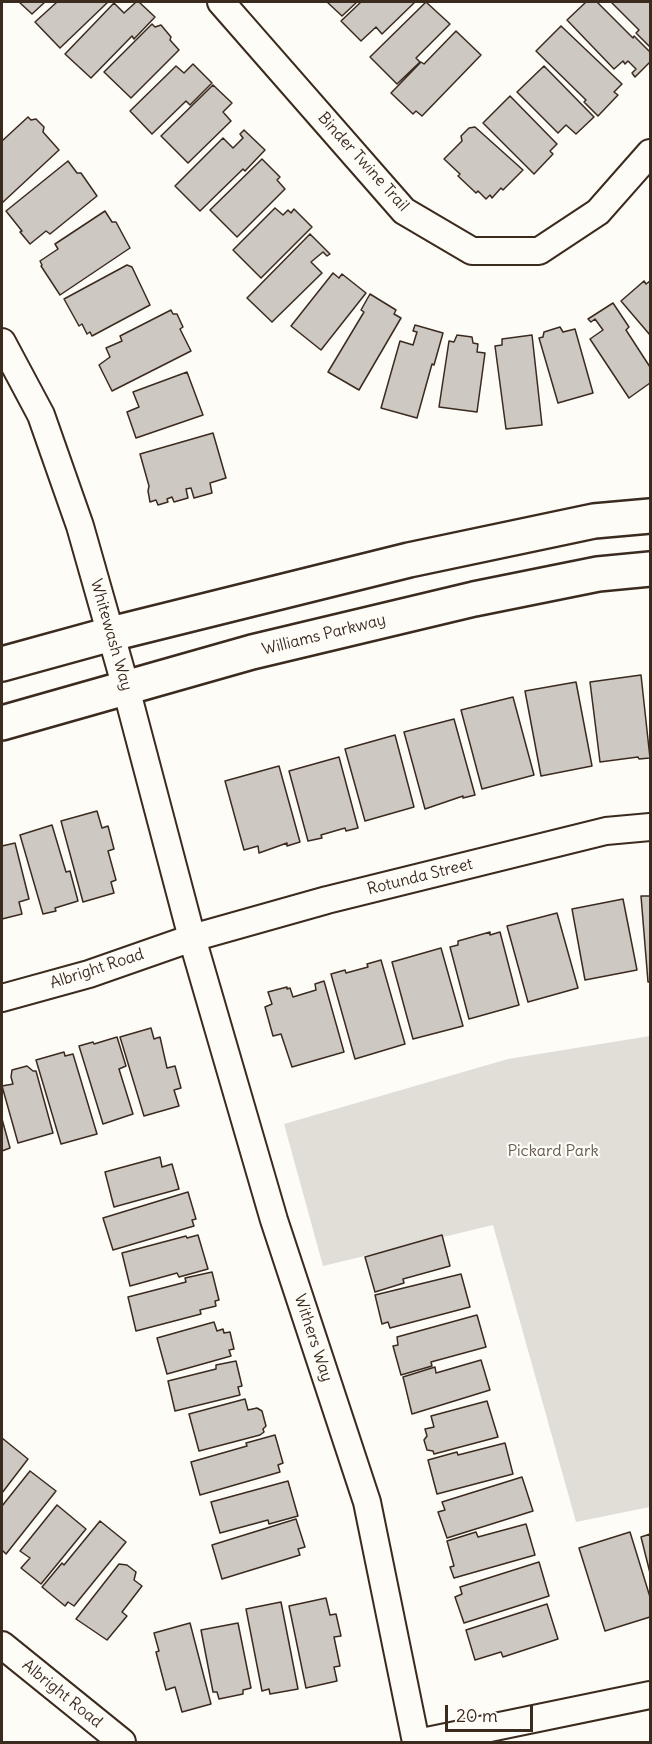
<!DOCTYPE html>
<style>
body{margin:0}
#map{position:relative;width:652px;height:1744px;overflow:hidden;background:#fdfcf7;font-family:Delius,sans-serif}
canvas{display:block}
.frame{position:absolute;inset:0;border:3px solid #3b2a1e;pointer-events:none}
.scale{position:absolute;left:445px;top:1705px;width:88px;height:27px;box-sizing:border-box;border:3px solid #3b2a1e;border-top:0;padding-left:8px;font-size:18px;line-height:21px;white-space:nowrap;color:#3b2a1e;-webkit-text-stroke:4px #fdfcf7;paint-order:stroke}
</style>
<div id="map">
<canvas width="652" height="1744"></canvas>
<div class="frame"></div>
<div class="scale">20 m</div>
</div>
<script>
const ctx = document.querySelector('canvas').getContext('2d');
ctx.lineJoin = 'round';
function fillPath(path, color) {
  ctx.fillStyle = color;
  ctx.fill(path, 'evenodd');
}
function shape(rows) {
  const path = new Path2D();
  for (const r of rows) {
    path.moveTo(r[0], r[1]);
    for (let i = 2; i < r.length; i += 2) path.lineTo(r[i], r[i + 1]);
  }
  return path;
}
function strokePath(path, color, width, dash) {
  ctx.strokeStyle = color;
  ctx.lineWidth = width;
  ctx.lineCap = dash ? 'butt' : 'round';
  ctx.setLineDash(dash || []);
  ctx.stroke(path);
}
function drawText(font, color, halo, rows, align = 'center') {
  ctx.font = font + ' Delius,sans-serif';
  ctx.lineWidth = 4.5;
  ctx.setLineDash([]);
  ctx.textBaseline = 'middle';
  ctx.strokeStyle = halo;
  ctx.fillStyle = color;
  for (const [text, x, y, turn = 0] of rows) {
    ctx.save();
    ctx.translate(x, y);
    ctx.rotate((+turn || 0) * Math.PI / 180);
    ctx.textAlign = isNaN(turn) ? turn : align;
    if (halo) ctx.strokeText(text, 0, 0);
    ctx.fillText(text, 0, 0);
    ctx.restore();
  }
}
const green = shape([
 [650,1036,650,1507,576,1522,493,1225,323,1266,284,1124,508,1059]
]);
const building = shape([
 [19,2,45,2,32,14,19,2],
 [57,2,108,2,60,48,35,22,57,2],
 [134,2,139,2,155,17,134,39,132,36,91,78,65,54,114,3,124,13,135,3,134,2],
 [327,2,357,2,342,16,327,2],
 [361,2,415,2,382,34,376,27,361,41,341,21,361,2],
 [426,2,450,24,416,58,420,62,397,84,370,57,426,2],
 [586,2,597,2,633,38,634,36,650,52,650,62,635,77,632,73,636,69,628,61,625,64,623,61,614,69,567,20,586,2],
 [611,2,650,2,650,47,636,33,639,30,611,2],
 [152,24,155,27,161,25,171,37,170,40,179,50,131,98,104,72,152,24],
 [561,26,622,84,614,92,618,95,598,116,584,102,586,100,536,51,561,26],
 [456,31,481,55,422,116,416,111,413,114,391,93,421,62,424,64,456,31],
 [193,64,212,83,190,105,186,101,152,134,130,111,176,66,184,73,193,64],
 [544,66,594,117,576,134,566,125,558,133,517,92,544,66],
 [213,85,232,103,223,112,231,121,188,163,161,136,213,85],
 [510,96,557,144,550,151,553,154,534,174,483,123,510,96],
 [28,117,31,120,36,119,44,127,43,132,59,150,2,203,2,141,28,117],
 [475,127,523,170,503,190,501,188,492,198,490,195,486,199,478,191,476,193,458,176,460,174,444,159,462,141,461,136,469,128,475,127],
 [244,130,265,150,245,171,243,169,200,211,175,186,223,138,233,148,243,138,240,134,244,130],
 [262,159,280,177,277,180,285,189,237,237,210,210,262,159],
 [68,161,77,173,81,173,97,196,50,234,46,231,30,244,20,232,22,231,6,211,68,161],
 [275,208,283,215,288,210,291,213,294,209,312,227,261,278,233,250,275,208],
 [105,211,112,222,116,222,130,248,60,295,41,266,42,265,40,261,58,249,55,244,105,211],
 [310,234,330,254,327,256,323,252,311,262,322,273,272,322,247,298,310,234],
 [127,265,132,267,150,305,92,336,90,332,87,334,82,324,79,326,64,299,127,265],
 [333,273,339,278,342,274,366,293,321,350,291,326,333,273],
 [644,281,646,284,650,281,650,335,621,301,644,281],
 [370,294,396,310,394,314,401,318,359,390,328,372,364,312,361,310,370,294],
 [613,303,629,327,626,330,650,367,650,383,629,398,590,339,603,330,595,319,591,322,588,319,613,303],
 [171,310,173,314,177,314,183,327,180,329,191,351,112,391,99,365,110,357,106,348,122,341,120,336,171,310],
 [415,325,443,333,434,365,432,364,417,418,381,408,400,341,413,345,417,332,413,331,415,325],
 [560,327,563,332,575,329,593,393,558,403,539,338,543,337,544,332,560,327],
 [457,335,472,337,473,343,478,344,477,352,485,353,477,412,439,407,449,341,454,342,457,335],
 [532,335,542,425,506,429,495,346,502,345,502,339,532,335],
 [187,372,203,415,136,438,127,412,139,407,133,392,187,372],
 [213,433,226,478,210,483,212,493,194,498,191,488,186,489,188,498,174,502,172,497,167,499,168,502,158,505,156,500,150,502,148,491,149,486,140,454,213,433],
 [641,675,650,758,639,759,638,757,600,762,590,682,641,675],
 [576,682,592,766,541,776,525,691,576,682],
 [513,697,534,775,482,789,461,710,513,697],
 [454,719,475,795,463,798,463,796,425,809,404,732,454,719],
 [395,735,414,807,365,821,345,749,395,735],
 [339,757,358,828,346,831,345,828,321,835,322,838,308,841,289,771,339,757],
 [279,766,300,842,287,846,287,843,259,853,258,846,244,850,225,781,279,766],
 [97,811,102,828,108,826,114,849,108,851,116,880,111,882,114,893,83,902,61,821,97,811],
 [52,825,66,872,70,871,78,901,55,908,56,911,43,914,20,835,52,825],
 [15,843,29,899,19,902,22,914,2,919,2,846,15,843],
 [641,896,650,896,650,982,648,982,641,896],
 [623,899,637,970,585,980,572,909,623,899],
 [557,913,578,988,528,1002,507,926,557,913],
 [490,932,490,935,500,932,519,1005,469,1019,450,947,458,945,458,941,490,932],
 [441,948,463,1026,413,1039,392,962,441,948],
 [381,960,405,1044,355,1059,331,974,345,970,346,973,368,967,367,964,381,960],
 [324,981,344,1052,292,1067,281,1034,273,1036,265,1007,272,1004,268,992,287,987,287,989,290,988,293,997,316,990,315,984,324,981],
 [151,1028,154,1039,160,1037,167,1068,175,1066,181,1088,174,1090,179,1106,144,1116,120,1037,151,1028],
 [117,1037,126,1066,119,1069,133,1114,103,1124,79,1046,93,1042,94,1044,117,1037],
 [64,1052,65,1056,73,1054,97,1134,61,1144,36,1060,64,1052],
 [27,1066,33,1071,36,1071,53,1133,18,1143,2,1086,13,1084,11,1077,12,1070,27,1066],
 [2,1119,10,1148,2,1151,2,1119],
 [160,1157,162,1167,172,1164,179,1189,114,1207,105,1172,160,1157],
 [188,1192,196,1219,192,1220,194,1226,113,1250,103,1218,188,1192],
 [198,1235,208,1269,179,1277,177,1273,130,1286,122,1253,186,1236,187,1238,198,1235],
 [442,1235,450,1266,403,1279,404,1283,375,1292,365,1257,442,1235],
 [212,1272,219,1300,215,1301,216,1306,200,1310,201,1314,136,1331,128,1297,186,1282,185,1278,212,1272],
 [461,1274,470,1307,390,1328,388,1322,382,1324,375,1295,461,1274],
 [477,1315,486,1347,431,1362,432,1366,401,1375,393,1346,398,1345,397,1337,477,1315],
 [214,1322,217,1331,223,1329,224,1333,230,1332,234,1349,229,1350,231,1356,167,1374,157,1338,214,1322],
 [481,1360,490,1390,412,1414,403,1377,435,1367,436,1373,481,1360],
 [236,1361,242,1386,238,1387,240,1395,175,1411,168,1381,216,1369,216,1365,236,1361],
 [245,1399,248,1410,257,1408,262,1411,266,1426,263,1429,264,1432,260,1435,199,1451,189,1414,245,1399],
 [487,1401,498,1437,434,1454,433,1451,427,1450,424,1440,427,1436,425,1429,434,1427,431,1416,487,1401],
 [275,1435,283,1463,278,1465,280,1472,200,1495,191,1462,247,1446,246,1443,275,1435],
 [2,1438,28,1459,2,1493,2,1438],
 [505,1443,513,1474,437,1494,428,1460,457,1452,458,1455,505,1443],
 [30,1471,56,1491,6,1554,2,1550,2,1506,30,1471],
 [522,1477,533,1511,447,1538,438,1512,445,1510,442,1502,522,1477],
 [288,1481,298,1516,269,1524,268,1520,220,1533,211,1502,288,1481],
 [57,1505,86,1529,41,1584,21,1568,30,1558,20,1551,57,1505],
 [296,1519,305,1547,298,1549,300,1555,222,1579,212,1545,296,1519],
 [100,1521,126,1542,74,1606,68,1602,65,1606,42,1587,62,1563,64,1565,100,1521],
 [526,1524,535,1555,454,1578,450,1567,454,1566,447,1541,476,1532,478,1537,526,1524],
 [630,1532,650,1597,650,1617,605,1631,579,1548,630,1532],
 [650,1534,650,1573,641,1537,650,1534],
 [539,1562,549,1596,464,1623,455,1597,462,1594,460,1587,539,1562],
 [119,1564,127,1565,136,1572,134,1580,142,1586,122,1612,127,1616,107,1640,76,1619,119,1564],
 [326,1598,330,1615,336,1614,341,1636,334,1637,340,1666,334,1667,337,1681,306,1688,289,1606,326,1598],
 [281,1602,298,1689,270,1694,269,1689,262,1691,246,1609,281,1602],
 [547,1604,558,1639,503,1657,501,1652,475,1660,466,1630,547,1604],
 [190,1623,211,1704,182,1712,175,1687,166,1690,156,1652,159,1651,154,1633,190,1623],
 [238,1623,251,1688,243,1690,243,1694,219,1699,217,1692,213,1692,201,1630,238,1623]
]);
const minor = shape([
 [221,2,404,211,472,251,539,251,598,212,650,153],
 [2,342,41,415,80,526,126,688,192,938,274,1220,367,1502,416,1742],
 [2,998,89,974,192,938,327,900,606,831,650,827],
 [2,1645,122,1742],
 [422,1742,650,1695]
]);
const secondary = shape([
 [2,664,111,634,409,560,594,521,650,516],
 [2,723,252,652,474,599,598,574,650,569]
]);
const streetNames = [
 ["Binder Twine Trail",363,162,48],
 ["Whitewash Way",111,635,74],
 ["Williams Parkway",324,635,-14],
 ["Rotunda Street",420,877,-14],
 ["Albright Road",97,969,-18],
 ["Withers Way",313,1338,72],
 ["Albright Road",62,1694,39]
];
const parkNames = [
 ["Pickard Park",553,1151]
];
fillPath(green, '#e1ded7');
fillPath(building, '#cdc8c2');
strokePath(building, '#3b2a1e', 1.5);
strokePath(minor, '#3b2a1e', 30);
strokePath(secondary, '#3b2a1e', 38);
strokePath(minor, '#fdfcf7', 26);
strokePath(secondary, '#fdfcf7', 33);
drawText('16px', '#3b2a1e', '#fdfcf7', streetNames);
drawText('16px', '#64574c', '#fdfcf7', parkNames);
</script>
